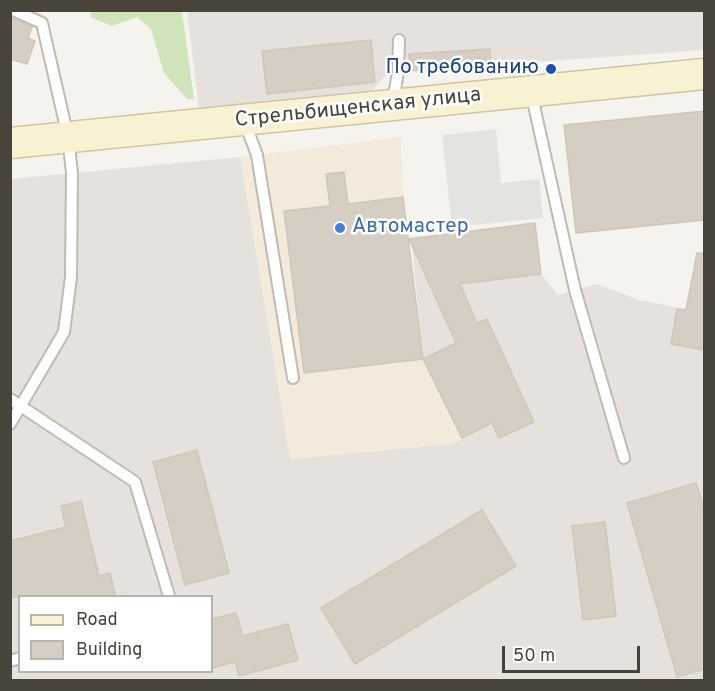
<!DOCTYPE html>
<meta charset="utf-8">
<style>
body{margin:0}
#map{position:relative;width:715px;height:691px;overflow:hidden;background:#f5f3ed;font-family:Overpass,sans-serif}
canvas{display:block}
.frame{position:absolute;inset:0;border:12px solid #49443b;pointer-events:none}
.legend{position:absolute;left:18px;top:595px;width:195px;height:78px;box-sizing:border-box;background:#fff;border:2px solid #b6b4b1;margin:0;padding:8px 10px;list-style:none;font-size:18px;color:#49443b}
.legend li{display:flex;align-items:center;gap:12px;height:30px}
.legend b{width:30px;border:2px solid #b6b4b1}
.scale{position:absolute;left:502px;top:646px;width:138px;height:27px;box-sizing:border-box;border:3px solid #49443b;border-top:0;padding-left:8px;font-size:18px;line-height:21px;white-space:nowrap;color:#49443b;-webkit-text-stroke:4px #fff;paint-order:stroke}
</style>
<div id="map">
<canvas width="715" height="691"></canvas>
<div class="frame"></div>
<ul class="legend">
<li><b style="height:8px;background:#f9f2d2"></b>Road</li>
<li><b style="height:16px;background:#d5cfc3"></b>Building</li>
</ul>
<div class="scale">50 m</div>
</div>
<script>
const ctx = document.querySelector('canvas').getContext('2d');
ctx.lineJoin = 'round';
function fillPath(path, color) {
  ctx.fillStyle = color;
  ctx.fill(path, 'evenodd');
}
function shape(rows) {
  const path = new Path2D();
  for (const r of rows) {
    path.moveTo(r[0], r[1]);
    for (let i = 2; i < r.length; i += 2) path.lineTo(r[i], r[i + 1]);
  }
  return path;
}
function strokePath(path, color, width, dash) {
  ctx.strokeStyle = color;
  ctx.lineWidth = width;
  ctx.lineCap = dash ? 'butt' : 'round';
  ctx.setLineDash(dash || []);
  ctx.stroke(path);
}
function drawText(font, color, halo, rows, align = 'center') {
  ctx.font = font + ' Overpass,sans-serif';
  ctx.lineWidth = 5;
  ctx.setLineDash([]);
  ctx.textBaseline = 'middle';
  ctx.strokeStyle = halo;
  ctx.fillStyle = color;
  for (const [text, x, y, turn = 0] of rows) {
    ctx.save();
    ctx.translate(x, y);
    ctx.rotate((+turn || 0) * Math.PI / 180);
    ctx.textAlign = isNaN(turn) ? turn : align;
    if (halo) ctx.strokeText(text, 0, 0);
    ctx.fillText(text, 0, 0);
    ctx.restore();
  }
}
const commercial = shape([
 [401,137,403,197,423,359,449,346,489,425,452,444,289,459,240,157]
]);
const industrial = shape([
 [187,11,704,11,704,50,398,72,388,73,370,93,199,108],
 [240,157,290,459,452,444,488,425,449,347,423,359,411,238,535,223,541,274,558,295,597,284,639,300,704,313,704,680,11,680,11,179],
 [20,596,212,596,212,672,20,672]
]);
const green = shape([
 [91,11,182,11,194,99,187,99,164,73,151,29,137,17,112,26,90,17]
]);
const parking = shape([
 [496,129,501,183,539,179,543,218,452,227,442,135]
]);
const building = shape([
 [10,17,32,27,28,38,35,41,27,64,10,59,10,17],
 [371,40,375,82,267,94,262,51,371,40],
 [490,49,491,65,410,71,409,54,490,49],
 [705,111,705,220,576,233,564,125,705,111],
 [344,172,348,204,403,197,423,359,304,373,284,211,330,206,326,174,344,172],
 [535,223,541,274,460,284,477,323,487,319,534,422,499,438,492,423,462,438,423,359,456,343,409,239,535,223],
 [697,253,705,254,705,350,671,344,677,309,686,310,697,253],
 [197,450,229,573,185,585,153,462,197,450],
 [696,483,705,511,705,669,677,677,627,503,696,483],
 [81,501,99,576,110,573,116,597,10,597,10,541,66,527,61,506,81,501],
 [482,510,516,566,355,664,321,608,482,510],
 [605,522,616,616,583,620,572,526,605,522],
 [236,613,243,636,288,624,298,660,239,676,235,662,212,668,212,619,236,613]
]);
const service = shape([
 [531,92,575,290,624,458],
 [393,102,398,72,399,40],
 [245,123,257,155,293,378],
 [10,399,135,482,169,596],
 [10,424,64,332,71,277,72,173,68,137,42,23,13,10],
 [10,661,20,658]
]);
const secondary = shape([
 [10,143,704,74]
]);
const markers = [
 [551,69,6,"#1a4fb4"],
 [340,228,6,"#3f7fe0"]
];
const transitNames = [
 ["По требованию",539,69]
];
const streetNames = [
 ["Стрельбищенская улица",358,109,-6]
];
const shopNames = [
 ["Автомастер",352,228]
];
fillPath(commercial, '#f3eadb');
fillPath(industrial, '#e5e2de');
fillPath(green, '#cfe4bb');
fillPath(parking, '#e4e3e0');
fillPath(building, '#d5cfc3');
strokePath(building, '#cfc7b7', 1.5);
strokePath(service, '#bfbbb0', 14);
strokePath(secondary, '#cfc6a2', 33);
strokePath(service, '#fff', 10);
strokePath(secondary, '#f9f2d2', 30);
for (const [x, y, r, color] of markers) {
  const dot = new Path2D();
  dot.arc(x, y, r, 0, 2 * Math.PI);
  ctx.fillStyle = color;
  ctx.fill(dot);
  strokePath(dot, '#fff', 2);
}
drawText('21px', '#164399', '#fff', transitNames, 'right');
drawText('21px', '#49443b', '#fff', streetNames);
drawText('21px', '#366cbe', '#fff', shopNames, 'left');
</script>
